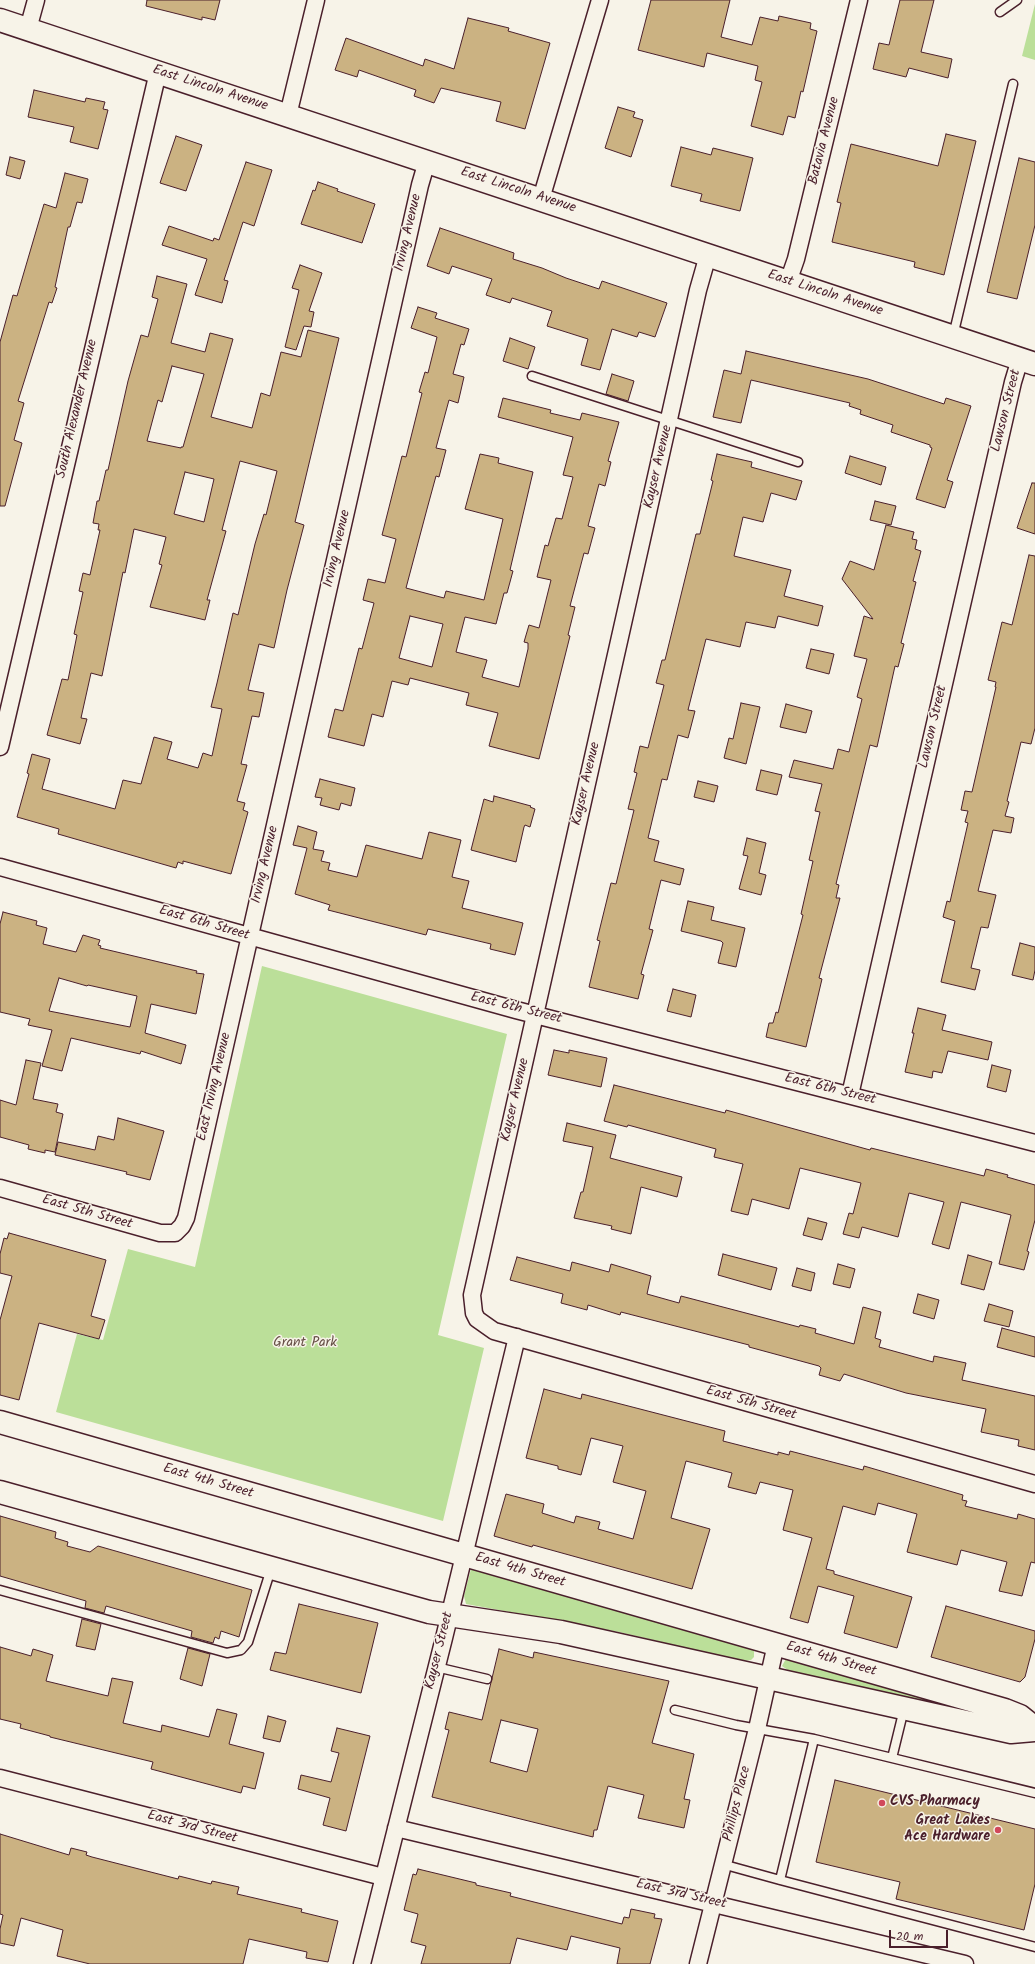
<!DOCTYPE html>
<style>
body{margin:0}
#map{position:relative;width:1035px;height:1964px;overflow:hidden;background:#f7f3e8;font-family:Kalam,sans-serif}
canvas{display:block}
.scale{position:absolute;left:889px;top:1930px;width:59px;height:18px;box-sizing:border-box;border:2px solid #4a1f2b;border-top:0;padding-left:5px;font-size:12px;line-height:14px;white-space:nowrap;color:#4a1f2b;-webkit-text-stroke:3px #f7f3e8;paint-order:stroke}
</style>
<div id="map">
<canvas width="1035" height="1964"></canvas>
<div class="scale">20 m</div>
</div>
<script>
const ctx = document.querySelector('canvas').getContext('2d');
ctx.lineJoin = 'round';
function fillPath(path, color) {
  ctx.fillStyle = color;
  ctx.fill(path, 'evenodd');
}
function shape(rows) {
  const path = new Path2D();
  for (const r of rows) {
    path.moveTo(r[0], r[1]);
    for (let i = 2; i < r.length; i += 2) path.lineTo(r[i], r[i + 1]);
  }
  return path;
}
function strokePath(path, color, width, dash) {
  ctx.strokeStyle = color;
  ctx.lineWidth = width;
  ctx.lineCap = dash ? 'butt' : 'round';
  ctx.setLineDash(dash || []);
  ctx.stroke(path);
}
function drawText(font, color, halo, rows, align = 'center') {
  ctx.font = font + ' Kalam,sans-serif';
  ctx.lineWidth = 3;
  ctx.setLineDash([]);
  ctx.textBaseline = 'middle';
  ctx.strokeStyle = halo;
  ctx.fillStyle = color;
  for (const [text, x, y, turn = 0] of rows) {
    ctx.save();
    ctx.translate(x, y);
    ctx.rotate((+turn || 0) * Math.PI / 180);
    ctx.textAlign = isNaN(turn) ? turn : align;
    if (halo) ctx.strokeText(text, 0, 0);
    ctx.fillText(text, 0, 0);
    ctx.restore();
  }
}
const green = shape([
 [1035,4,1035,60,1022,56],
 [262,966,507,1034,438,1335,484,1348,443,1521,56,1412,77,1334,103,1340,128,1249,195,1267],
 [471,1569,479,1569,754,1648,754,1657,751,1660,743,1661,619,1632,466,1604,464,1596],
 [787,1657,1014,1719,1013,1724,789,1671,782,1666]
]);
const building = shape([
 [147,0,220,0,215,20,202,17,202,20,146,6,147,0],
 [651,0,730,0,721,37,752,45,760,17,778,21,779,16,811,23,810,29,817,31,803,92,801,91,795,118,788,116,783,135,751,126,762,82,755,80,758,66,707,53,704,67,638,50,651,0],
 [900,0,934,0,921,52,952,59,948,78,909,68,906,77,873,69,879,43,889,45,900,0],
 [468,18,509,28,508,31,550,43,525,129,496,121,501,102,441,88,434,103,414,96,416,90,359,70,357,77,335,70,346,38,423,66,425,59,454,69,468,18],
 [34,90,85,102,86,98,105,102,103,109,108,110,98,149,70,142,74,127,28,117,34,90],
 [618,107,635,112,633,117,643,120,631,157,605,148,618,107],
 [946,134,976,141,944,275,914,267,915,262,832,242,841,203,837,202,851,144,938,166,946,134],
 [176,136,202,145,186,191,160,183,176,136],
 [681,147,711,155,713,148,753,158,740,211,700,201,702,194,671,186,681,147],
 [10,157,25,161,20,179,6,175,10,157],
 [1019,158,1035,162,1035,225,1017,299,987,292,1019,158],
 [246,162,272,170,254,226,243,222,224,280,228,281,222,303,195,295,207,259,162,245,169,226,213,241,214,238,219,240,246,162],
 [65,173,88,179,82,203,77,202,70,227,68,227,55,287,57,288,52,303,49,302,18,401,24,403,14,440,22,443,5,506,0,506,0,342,13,295,17,296,44,204,56,208,65,173],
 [318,182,338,189,337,191,375,204,362,243,301,224,313,190,315,191,318,182],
 [440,228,514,253,513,259,542,268,566,278,599,289,602,281,667,303,655,337,639,332,637,337,612,329,600,370,581,365,588,339,547,326,552,311,512,298,510,303,486,295,492,279,452,266,449,274,427,266,440,228],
 [300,265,322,273,309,311,314,312,311,327,304,326,296,350,285,347,299,290,292,288,300,265],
 [157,276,187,284,171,343,205,352,210,333,233,339,211,417,252,428,261,393,270,396,281,352,301,357,308,330,339,338,295,522,304,525,287,590,274,648,259,644,248,690,264,693,259,717,252,716,241,764,247,765,237,801,245,803,243,810,248,812,231,874,183,861,183,864,178,862,176,868,58,834,59,829,17,817,29,774,27,773,32,754,50,759,42,789,115,809,123,780,141,784,154,737,172,742,167,759,198,768,203,753,212,756,222,709,211,707,217,683,233,613,238,615,255,544,264,514,266,515,277,471,240,461,222,530,226,531,207,600,210,600,205,620,150,607,162,565,159,564,166,537,134,529,125,573,123,572,102,676,91,673,81,718,87,719,80,744,47,735,62,679,68,680,77,635,74,634,83,592,79,591,83,573,90,575,100,530,98,530,99,524,93,523,97,501,99,501,106,470,108,470,128,381,141,335,148,337,158,299,152,297,157,276],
 [172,366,204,374,183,447,181,447,181,448,147,441,158,400,162,402,172,366],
 [185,472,214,479,204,522,174,514,185,472],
 [418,307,437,313,435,318,469,329,464,345,461,344,453,374,464,377,458,403,449,400,436,448,446,450,439,477,436,476,427,509,406,588,444,598,446,591,484,600,503,519,465,509,480,454,499,458,498,463,533,472,510,570,513,571,507,593,504,593,496,624,465,617,456,652,487,660,482,677,519,687,528,649,528,643,524,642,529,625,539,628,551,580,537,577,545,545,548,546,556,518,562,519,573,477,563,475,573,437,498,417,503,398,551,410,550,413,580,420,582,413,619,422,608,461,611,462,605,486,599,484,588,526,595,528,588,554,584,553,570,606,575,607,568,635,570,636,539,759,489,746,498,713,466,705,469,693,410,678,408,685,392,681,383,717,372,714,364,746,328,737,335,709,343,711,359,648,362,649,374,603,363,600,368,579,385,583,396,539,382,535,402,456,406,457,422,393,419,392,425,372,428,373,437,337,411,328,418,307],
 [410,616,443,624,432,667,399,658,410,616],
 [510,338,535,347,528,369,503,361,510,338],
 [746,351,868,379,944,404,946,398,971,406,947,480,953,482,945,508,916,499,932,448,930,447,930,445,891,432,893,425,860,414,861,410,849,406,850,403,751,380,741,423,713,417,724,370,741,374,746,351],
 [612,374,634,381,628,401,606,394,612,374],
 [717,454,752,462,751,467,802,481,796,500,771,493,763,522,743,517,734,556,791,570,784,596,823,606,818,626,778,616,775,628,746,622,740,647,706,639,688,710,695,711,688,738,678,735,667,780,662,779,648,838,659,841,654,861,684,869,680,885,661,880,649,929,653,930,641,974,644,975,638,999,589,987,600,941,597,940,611,883,616,884,634,810,628,809,637,773,634,772,640,746,648,748,664,685,656,683,662,660,665,660,696,534,700,534,713,481,711,480,717,454],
 [850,456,886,467,881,485,845,473,850,456],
 [1032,483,1035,483,1035,534,1017,528,1032,483],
 [875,501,896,506,891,525,870,520,875,501],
 [886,525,914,532,912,539,917,540,915,549,921,551,913,581,916,582,901,643,904,644,898,667,895,666,877,747,870,745,836,884,839,885,836,898,840,898,819,978,822,979,806,1047,766,1037,769,1023,773,1023,776,1012,778,1013,803,915,801,914,813,861,809,860,820,812,815,811,822,784,789,777,794,760,833,769,838,749,849,752,862,699,857,697,867,659,854,656,864,616,873,619,842,579,850,561,874,570,886,525],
 [1029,555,1035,556,1035,728,1031,744,1021,742,1007,801,1009,802,1005,816,1014,818,1011,833,993,830,978,891,996,895,988,928,981,927,971,968,980,970,975,990,941,982,955,921,943,917,947,901,950,902,968,823,965,822,968,811,961,810,965,791,972,792,996,687,995,687,996,682,988,680,1002,622,1012,625,1029,555],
 [811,649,834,654,829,674,806,668,811,649],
 [741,703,760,707,746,764,724,758,729,738,733,739,741,703],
 [786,704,812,711,806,733,780,727,786,704],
 [761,770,782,775,777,795,756,790,761,770],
 [320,779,355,788,351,806,341,803,339,810,320,805,322,798,315,797,320,779],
 [698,781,718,786,714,802,694,797,698,781],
 [494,796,531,806,530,807,535,809,530,827,525,825,524,827,516,862,471,850,484,799,493,802,494,796],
 [298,826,317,832,313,849,324,851,321,861,330,863,328,870,357,877,366,845,422,859,429,832,461,840,452,877,469,881,462,908,523,923,515,955,490,949,491,944,428,929,426,935,328,910,330,905,295,894,307,848,293,845,298,826],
 [747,838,766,843,759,873,766,875,761,895,739,889,748,856,743,855,747,838],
 [688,901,714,907,711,920,745,928,736,967,718,963,723,943,721,941,681,931,688,901],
 [3,912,37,921,36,925,47,928,43,944,76,952,83,935,100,940,98,945,101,946,100,948,197,971,196,973,204,974,196,1014,151,1004,145,1033,186,1045,181,1064,141,1051,140,1054,71,1038,62,1071,42,1066,52,1030,28,1025,30,1019,0,1012,0,924,3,912],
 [59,978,87,986,88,985,137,996,130,1027,49,1011,59,978],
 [1020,943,1035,947,1035,970,1033,980,1012,975,1020,943],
 [673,989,696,995,691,1017,667,1011,673,989],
 [918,1008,946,1015,942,1030,992,1042,988,1060,948,1051,942,1073,933,1071,932,1078,905,1072,914,1033,912,1033,918,1008],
 [554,1050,569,1053,569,1050,607,1058,601,1087,548,1075,554,1050],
 [26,1060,41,1063,33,1099,58,1104,56,1112,63,1114,55,1152,45,1150,45,1153,28,1149,29,1145,0,1137,0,1100,16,1105,26,1060],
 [992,1065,1011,1070,1006,1092,987,1087,992,1065],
 [614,1085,725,1113,726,1110,870,1150,871,1148,984,1176,986,1169,1008,1175,1007,1177,1035,1185,1035,1220,1027,1251,1029,1252,1024,1270,999,1264,1011,1215,961,1202,949,1249,932,1244,944,1202,909,1193,898,1237,862,1227,859,1238,843,1234,849,1213,853,1214,861,1183,800,1168,789,1209,752,1199,748,1215,731,1211,743,1164,714,1157,716,1149,628,1125,627,1127,604,1121,614,1085],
 [118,1118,164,1131,150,1180,126,1174,127,1172,55,1155,58,1142,95,1150,98,1136,114,1140,118,1118],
 [567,1123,616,1135,610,1158,682,1177,677,1197,641,1187,631,1234,611,1229,612,1226,574,1218,581,1192,583,1192,593,1147,563,1141,567,1123],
 [808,1218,827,1223,822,1240,803,1235,808,1218],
 [9,1233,106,1260,91,1316,105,1320,99,1339,39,1323,19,1400,0,1395,0,1320,12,1276,0,1273,0,1254,4,1238,7,1239,9,1233],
 [723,1254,777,1268,771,1290,718,1275,723,1254],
 [968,1255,992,1262,984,1290,961,1284,968,1255],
 [517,1257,570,1271,572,1262,609,1272,611,1264,651,1276,647,1294,679,1303,681,1296,799,1327,800,1325,816,1329,815,1333,854,1344,863,1307,881,1312,875,1338,881,1340,879,1347,933,1362,934,1356,966,1363,962,1380,1035,1396,1035,1450,1018,1446,1019,1440,981,1432,986,1409,906,1393,844,1374,840,1381,819,1375,821,1368,819,1366,749,1347,749,1345,621,1312,620,1315,588,1305,587,1310,561,1303,563,1294,510,1280,517,1257],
 [838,1264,855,1269,850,1288,833,1284,838,1264],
 [797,1268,815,1273,811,1291,792,1286,797,1268],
 [918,1294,939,1300,934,1319,913,1313,918,1294],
 [989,1304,1013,1311,1009,1327,984,1321,989,1304],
 [1002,1328,1035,1337,1035,1357,997,1347,1002,1328],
 [544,1389,581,1399,582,1394,725,1431,723,1441,778,1455,778,1452,789,1455,790,1451,863,1470,864,1466,963,1495,962,1500,967,1501,965,1506,1017,1519,1018,1514,1035,1519,1035,1563,1031,1562,1022,1596,999,1591,1007,1562,961,1550,957,1565,907,1552,917,1514,878,1503,875,1515,843,1506,826,1569,834,1571,834,1574,912,1597,897,1648,844,1633,854,1596,818,1586,808,1623,790,1618,812,1538,783,1530,793,1490,760,1482,756,1494,728,1487,732,1473,686,1461,671,1518,710,1529,692,1589,533,1545,532,1547,494,1536,506,1494,544,1504,542,1513,574,1523,576,1516,600,1522,598,1529,633,1539,646,1491,613,1482,623,1446,591,1438,581,1475,558,1469,558,1466,526,1458,544,1389],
 [0,1516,56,1532,55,1538,68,1542,67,1546,90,1552,98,1546,252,1590,239,1637,221,1631,219,1639,215,1637,213,1643,191,1637,192,1631,106,1606,104,1613,85,1608,86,1601,0,1576,0,1516],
 [299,1604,378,1623,361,1693,270,1670,275,1652,286,1654,299,1604],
 [946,1606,1035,1631,1035,1639,1025,1677,1020,1682,931,1657,946,1606],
 [82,1619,101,1624,95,1650,76,1646,82,1619],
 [0,1647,31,1656,33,1649,53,1655,46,1681,108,1696,112,1678,133,1682,123,1723,161,1732,162,1725,209,1737,217,1709,237,1714,229,1744,264,1753,255,1789,243,1786,241,1793,151,1769,153,1762,50,1737,50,1736,20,1728,21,1724,0,1719,0,1647],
 [188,1648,210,1654,202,1686,180,1679,188,1648],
 [499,1649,533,1658,534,1652,669,1681,652,1743,694,1754,684,1799,690,1800,684,1828,638,1818,644,1795,608,1786,597,1830,594,1830,593,1837,432,1797,449,1730,445,1729,449,1712,482,1720,499,1649],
 [501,1720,538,1729,527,1772,490,1762,501,1720],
 [268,1716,286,1721,280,1742,263,1738,268,1716],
 [337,1728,370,1736,346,1831,323,1825,330,1798,298,1789,301,1775,331,1782,339,1753,331,1751,337,1728],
 [835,1780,1035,1829,1035,1884,1024,1930,896,1899,900,1882,816,1862,835,1780],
 [0,1834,69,1855,71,1848,87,1852,86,1855,92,1857,178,1879,179,1876,211,1884,212,1881,239,1887,237,1894,302,1909,301,1912,338,1921,328,1962,306,1958,307,1952,249,1939,243,1964,90,1964,57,1956,63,1930,21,1918,14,1946,0,1943,0,1929,3,1915,0,1914,0,1834],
 [418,1869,476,1883,476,1885,511,1893,510,1896,622,1924,624,1917,629,1918,631,1909,655,1914,654,1918,662,1919,650,1964,617,1964,620,1948,571,1936,567,1950,517,1938,510,1964,421,1964,426,1946,411,1942,418,1914,404,1910,413,1874,416,1875,418,1869]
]);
const lane = shape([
 [1000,12,1017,0],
 [953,336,1013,84],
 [532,376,798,462],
 [0,1590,227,1653,241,1650,248,1642,271,1569],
 [436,1667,487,1679],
 [904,1709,892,1758,1035,1793],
 [675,1710,736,1725,814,1739,892,1758],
 [722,1864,780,1880,814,1739],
 [780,1880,1035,1947]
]);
const street = shape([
 [28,29,36,0],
 [288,115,316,0],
 [541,199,600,0],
 [708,255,698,290,472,1295,474,1313,477,1319,494,1331,1035,1484],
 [788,282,796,259,859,0],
 [0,747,158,72],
 [0,867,516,1010,1035,1143],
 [850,1095,1013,382,1020,359],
 [0,1188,160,1233,175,1233,182,1226,186,1218,420,185,427,161],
 [0,1778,383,1877],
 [396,1828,965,1964],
 [362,1964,444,1638,517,1337],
 [698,1964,757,1729,776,1644]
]);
const secondary = shape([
 [0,20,1035,364],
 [0,1422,1005,1710,1020,1716,1035,1728],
 [0,1492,429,1612,561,1632,1011,1732,1035,1730]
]);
const markers = [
 [882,1803,4,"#d1495b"],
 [998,1830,4,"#d1495b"]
];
const streetNames = [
 ["East Lincoln Avenue",210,89,18],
 ["Batavia Avenue",825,141,-76],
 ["East Lincoln Avenue",518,191,18],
 ["Irving Avenue",409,233,-77],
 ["East Lincoln Avenue",825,294,18],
 ["South Alexander Avenue",78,409,-77],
 ["Lawson Street",1007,411,-76],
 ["Kayser Avenue",659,467,-77],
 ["Irving Avenue",338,549,-77],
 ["Lawson Street",934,727,-77],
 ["Kayser Avenue",587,784,-77],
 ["Irving Avenue",266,865,-77],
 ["East 6th Street",204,924,16],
 ["East 6th Street",516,1009,14],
 ["East Irving Avenue",215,1087,-77],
 ["East 6th Street",830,1090,14],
 ["Kayser Avenue",516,1100,-77],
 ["East 5th Street",87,1213,16],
 ["East 5th Street",751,1404,16],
 ["East 4th Street",208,1482,16],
 ["East 4th Street",520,1571,16],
 ["Kayser Street",440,1651,-76],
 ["East 4th Street",831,1660,16],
 ["Phillips Place",738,1804,-76],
 ["East 3rd Street",192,1828,15],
 ["East 3rd Street",681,1895,13]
];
const parkNames = [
 ["Grant Park",305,1344]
];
const poiNames = [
 ["CVS Pharmacy",890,1803],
 ["Great Lakes",990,1822,"right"],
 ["Ace Hardware",990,1838,"right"]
];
fillPath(green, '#bbdf99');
fillPath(building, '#cbb282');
strokePath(building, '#4a1f2b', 1);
strokePath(lane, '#4a1f2b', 11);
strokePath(street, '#4a1f2b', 19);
strokePath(secondary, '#4a1f2b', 25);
strokePath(lane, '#f7f3e8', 8);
strokePath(street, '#f7f3e8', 16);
strokePath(secondary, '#f7f3e8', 22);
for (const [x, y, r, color] of markers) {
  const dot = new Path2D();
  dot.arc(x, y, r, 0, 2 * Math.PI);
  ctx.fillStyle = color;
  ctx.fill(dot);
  strokePath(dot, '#f7f3e8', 1.5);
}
drawText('14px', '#4a1f2b', '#f7f3e8', streetNames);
drawText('14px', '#664f46', '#f7f3e8', parkNames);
drawText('bold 14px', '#4a1f2b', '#f7f3e8', poiNames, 'left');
</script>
